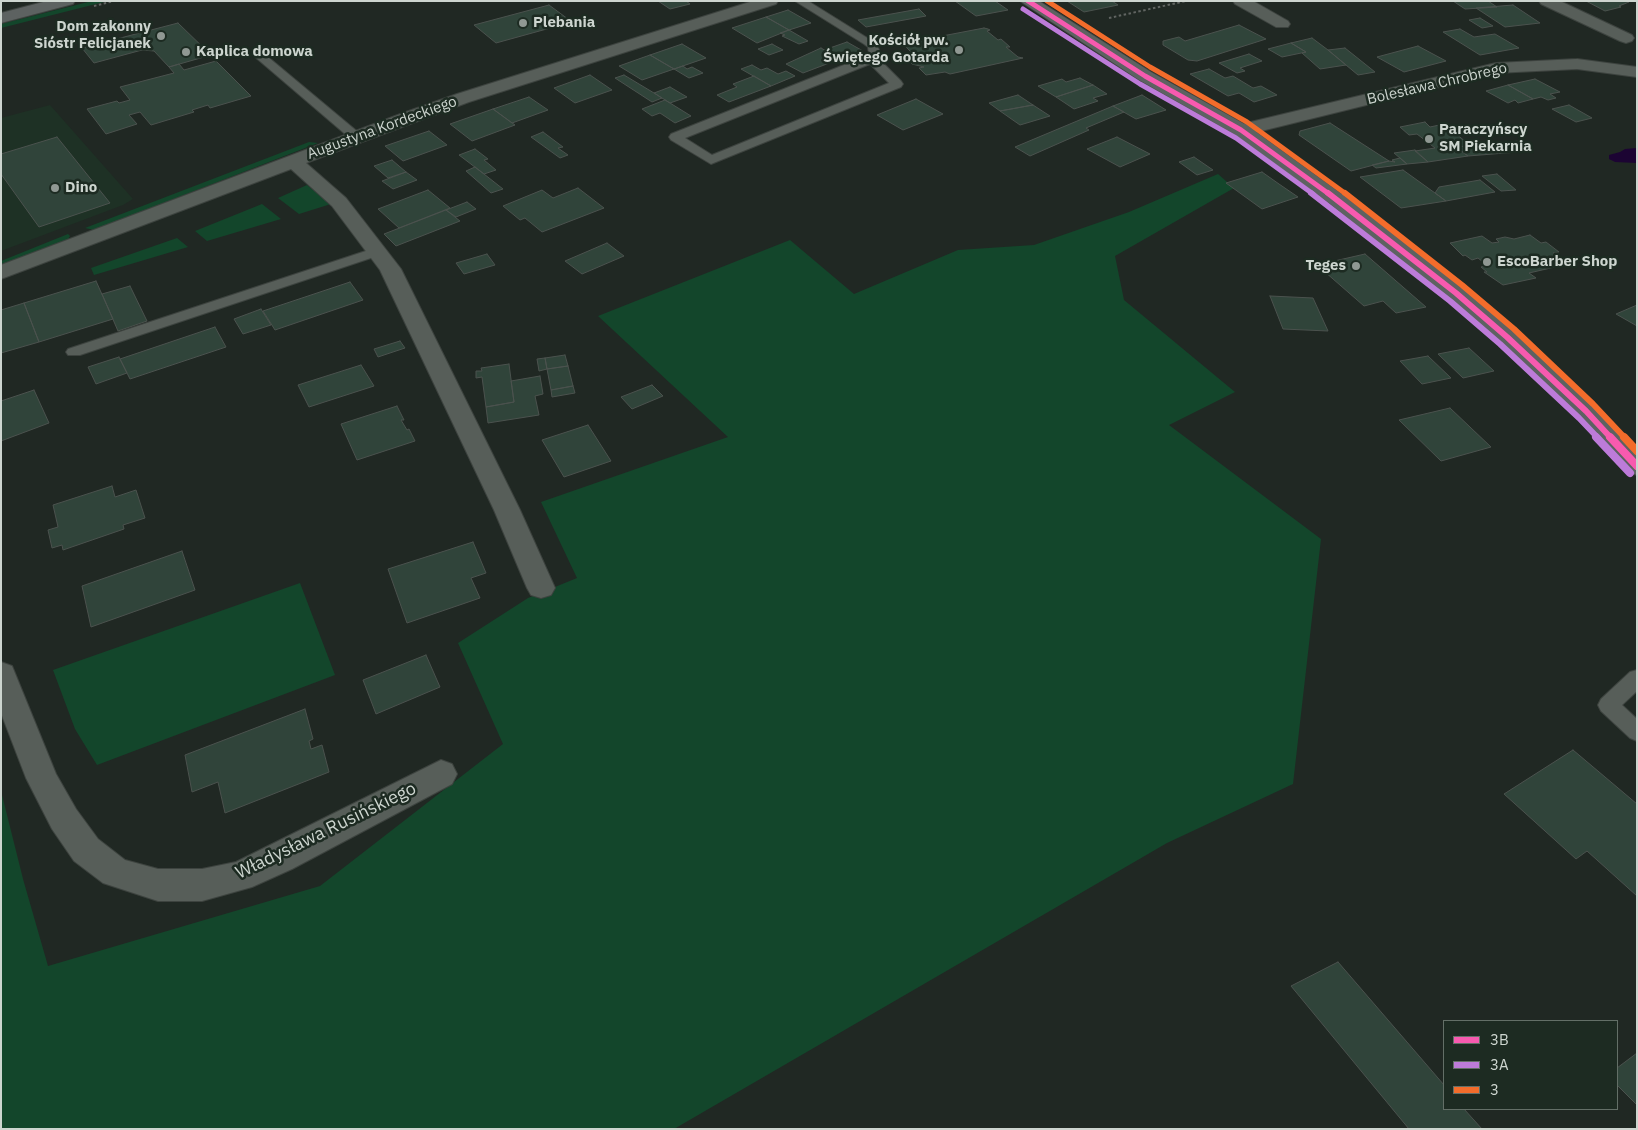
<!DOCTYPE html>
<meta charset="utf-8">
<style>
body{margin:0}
#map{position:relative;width:1638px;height:1130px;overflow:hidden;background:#202823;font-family:"IBM Plex Sans",sans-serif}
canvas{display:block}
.frame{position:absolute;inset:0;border:2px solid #cdd5cf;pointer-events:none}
.legend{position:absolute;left:1443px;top:1020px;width:175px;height:90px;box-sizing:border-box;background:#1d2b22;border:1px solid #636f67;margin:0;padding:6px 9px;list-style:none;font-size:15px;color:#cdd5cf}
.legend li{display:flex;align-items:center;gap:10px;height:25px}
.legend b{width:25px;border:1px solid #636f67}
</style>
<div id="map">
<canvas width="1638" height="1130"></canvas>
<div class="frame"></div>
<ul class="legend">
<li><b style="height:6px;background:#f75aaf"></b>3B</li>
<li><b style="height:6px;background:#bd7bd9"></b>3A</li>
<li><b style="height:6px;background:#f36c2b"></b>3</li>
</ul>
</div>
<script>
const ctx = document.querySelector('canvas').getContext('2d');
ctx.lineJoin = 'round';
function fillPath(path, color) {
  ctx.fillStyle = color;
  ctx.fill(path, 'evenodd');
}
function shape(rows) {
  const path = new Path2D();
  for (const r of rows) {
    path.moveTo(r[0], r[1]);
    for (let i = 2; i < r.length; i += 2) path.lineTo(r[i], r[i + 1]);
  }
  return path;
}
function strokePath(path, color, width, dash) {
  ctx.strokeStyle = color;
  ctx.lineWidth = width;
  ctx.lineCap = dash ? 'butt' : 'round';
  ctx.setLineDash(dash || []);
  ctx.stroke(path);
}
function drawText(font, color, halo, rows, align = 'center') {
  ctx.font = font + ' "IBM Plex Sans",sans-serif';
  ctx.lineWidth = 5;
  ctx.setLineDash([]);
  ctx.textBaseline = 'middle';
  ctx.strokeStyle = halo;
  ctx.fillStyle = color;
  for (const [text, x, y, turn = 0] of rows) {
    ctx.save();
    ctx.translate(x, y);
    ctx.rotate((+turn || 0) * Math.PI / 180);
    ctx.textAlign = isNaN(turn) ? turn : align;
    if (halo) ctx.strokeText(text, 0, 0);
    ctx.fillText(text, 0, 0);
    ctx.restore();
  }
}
const built = shape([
 [50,105,133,199,123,205,1,251,1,118]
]);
const green = shape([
 [92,1,108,1,1,28,1,24],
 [309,142,318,143,94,230,85,228],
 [1218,174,1234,188,1115,256,1124,300,1235,392,1169,425,1321,539,1293,784,1167,843,674,1129,1,1129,1,791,23,879,48,966,320,886,503,744,458,643,528,598,577,578,541,502,728,437,598,316,790,240,854,294,958,250,1034,245,1129,212],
 [307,185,331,204,299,214,278,198],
 [262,204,281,219,207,241,195,231],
 [68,234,70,236,67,241,1,265,1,261],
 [177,238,188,247,94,275,91,268],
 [300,583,335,675,97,765,75,729,53,670]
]);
const water = shape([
 [1637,148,1637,163,1615,162,1609,159,1609,155,1620,152,1625,149]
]);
const building = shape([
 [658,1,686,1,690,4,670,9,658,1],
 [955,1,995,1,1008,10,976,16,955,1],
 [1067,1,1112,1,1118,5,1084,12,1067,1],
 [1453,1,1488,1,1497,7,1465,9,1453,1],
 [1586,1,1626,1,1629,2,1619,6,1621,7,1605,11,1586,1],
 [549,5,572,22,496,43,474,25,549,5],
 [1513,5,1540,23,1505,27,1476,8,1513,5],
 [919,9,926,16,866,27,858,20,919,9],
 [788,10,811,23,789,30,766,17,788,10],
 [766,17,789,30,757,43,732,28,766,17],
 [1480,18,1493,26,1482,28,1469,20,1480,18],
 [178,23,211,55,169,67,154,51,142,50,94,63,82,48,178,23],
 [1239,25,1266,39,1197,61,1188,60,1163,45,1163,41,1179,37,1185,41,1239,25],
 [984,28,988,29,990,30,987,31,998,40,1001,39,1010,47,1006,47,1018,57,1023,58,950,74,945,72,926,75,919,68,924,67,912,64,906,58,912,53,904,45,916,43,916,41,984,28],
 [1460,29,1474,37,1495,34,1519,48,1480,55,1443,32,1460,29],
 [789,30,808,41,799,44,782,36,785,35,780,33,789,30],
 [1312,38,1328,50,1346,65,1320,69,1302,53,1306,52,1291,43,1312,38],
 [847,42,863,51,840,59,824,50,847,42],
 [1291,43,1306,52,1282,57,1268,49,1291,43],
 [682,44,706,58,674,69,650,55,682,44],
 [772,44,783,50,769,55,758,49,772,44],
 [1418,46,1446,61,1404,72,1377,57,1418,46],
 [821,48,840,59,803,73,786,64,821,48],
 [1345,48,1375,72,1358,75,1328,50,1345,48],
 [1249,54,1262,61,1240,68,1245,71,1237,73,1219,63,1249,54],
 [650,55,674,69,642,80,619,66,650,55],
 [216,61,251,96,210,108,208,105,192,110,194,112,151,125,140,112,129,115,137,124,106,134,87,109,117,101,119,103,130,100,120,87,174,73,169,67,179,64,184,70,216,61],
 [752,65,761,70,767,68,778,74,786,71,795,76,771,86,741,69,752,65],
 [683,66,687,69,692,67,703,73,689,78,674,69,683,66],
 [1209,69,1225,78,1233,76,1253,88,1261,86,1277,95,1254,102,1239,93,1228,96,1190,74,1209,69],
 [590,75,612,90,575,103,554,88,590,75],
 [624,75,654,93,662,98,652,102,615,78,624,75],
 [754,76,771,86,729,102,717,95,737,87,733,84,754,76],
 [1080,78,1093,85,1056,97,1038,86,1062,79,1066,82,1080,78],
 [1535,79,1560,92,1550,94,1556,98,1548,100,1541,97,1533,99,1508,85,1535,79],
 [1093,85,1107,94,1093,98,1098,101,1074,109,1056,97,1093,85],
 [1508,85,1533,99,1518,103,1515,100,1508,103,1486,91,1508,85],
 [670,87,687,97,670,103,654,93,670,87],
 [1018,95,1033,105,1000,111,989,103,1018,95],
 [1142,95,1166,110,1136,119,1113,106,1142,95],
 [529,97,548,110,512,123,493,109,529,97],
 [916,99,943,114,903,130,877,115,916,99],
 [665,100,670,103,691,116,675,123,660,113,652,116,642,109,665,100],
 [1033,105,1050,116,1020,125,1000,111,1033,105],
 [1569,105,1592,118,1576,122,1552,109,1569,105],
 [1113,106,1124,112,1086,128,1089,130,1030,156,1015,147,1113,106],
 [493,109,515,125,472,141,450,124,493,109],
 [1425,122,1430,127,1444,124,1466,142,1464,143,1467,146,1456,147,1468,156,1428,162,1415,151,1435,148,1417,134,1409,135,1400,127,1425,122],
 [1330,123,1389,161,1351,171,1299,135,1300,131,1330,123],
 [429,131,447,145,403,161,385,146,429,131],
 [543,132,563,147,558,148,568,155,560,158,531,137,543,132],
 [57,137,110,203,39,227,1,174,1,154,57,137],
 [1117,137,1150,154,1120,167,1087,149,1117,137],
 [1519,141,1530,151,1468,156,1456,147,1519,141],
 [475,149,488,159,484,160,496,170,484,174,459,155,475,149],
 [1415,150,1428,162,1407,164,1394,153,1415,150],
 [1194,157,1213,170,1197,175,1179,162,1194,157],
 [1400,158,1407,164,1376,168,1372,165,1389,161,1395,162,1392,160,1400,158],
 [392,160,406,172,388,178,374,166,392,160],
 [475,167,484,174,503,189,491,193,466,171,475,167],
 [1403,170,1435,193,1446,201,1401,208,1360,177,1403,170],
 [406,172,417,180,393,189,382,181,406,172],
 [1262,172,1279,184,1298,197,1262,209,1226,183,1262,172],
 [1497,174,1516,190,1501,191,1482,176,1497,174],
 [1480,180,1495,192,1446,201,1435,193,1439,187,1480,180],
 [578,188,604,208,542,232,525,218,520,220,503,206,542,190,553,198,578,188],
 [428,190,450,208,399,228,378,209,428,190],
 [467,202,476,209,456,217,446,210,467,202],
 [446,210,460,221,396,246,384,234,446,210],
 [1530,235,1541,243,1546,242,1559,252,1553,253,1568,264,1529,273,1536,278,1503,285,1484,272,1487,272,1481,267,1487,266,1483,262,1478,258,1472,260,1465,255,1463,256,1450,243,1482,236,1492,243,1499,242,1496,239,1505,237,1514,239,1530,235],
 [607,243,624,256,582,274,565,261,607,243],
 [487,254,495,265,464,274,456,263,487,254],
 [1365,254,1426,307,1396,313,1383,301,1364,306,1317,265,1365,254],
 [96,281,113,319,39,342,24,303,96,281],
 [350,282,363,300,275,330,263,311,350,282],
 [130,286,147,321,118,331,102,294,130,286],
 [1270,296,1313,298,1328,331,1283,329,1270,296],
 [24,303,39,342,1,353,1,310,24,303],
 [1637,305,1637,326,1616,314,1637,305],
 [261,309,271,325,243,334,234,319,261,309],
 [215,327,226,347,130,379,120,359,215,327],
 [400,341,405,348,378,357,374,349,400,341],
 [1469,348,1494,371,1463,378,1438,354,1469,348],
 [565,355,568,366,547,369,545,358,565,355],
 [1428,356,1451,378,1422,384,1400,361,1428,356],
 [119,357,127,373,96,384,88,367,119,357],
 [545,358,547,369,539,371,537,359,545,358],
 [509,364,514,402,486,407,482,377,476,378,476,371,482,371,481,368,509,364],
 [361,365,374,386,309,407,298,385,361,365],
 [568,366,573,386,551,390,547,369,568,366],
 [540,376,543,394,535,396,539,415,488,423,486,407,514,402,511,381,540,376],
 [652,385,663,396,632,409,621,397,652,385],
 [573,386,575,393,552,397,551,390,573,386],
 [34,390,49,423,1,441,1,401,34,390],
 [397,406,404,420,401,420,407,430,409,429,415,441,357,460,341,424,397,406],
 [1450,408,1491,447,1441,461,1399,420,1450,408],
 [588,425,611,461,564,477,542,440,588,425],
 [112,486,115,497,136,490,145,518,123,525,124,529,63,550,62,545,52,548,48,530,58,527,53,505,112,486],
 [473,542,486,573,471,578,480,598,407,623,388,569,473,542],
 [182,551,195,590,91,627,82,586,182,551],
 [426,655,440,687,376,714,363,680,426,655],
 [305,709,313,739,309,741,311,749,322,745,329,772,225,813,218,782,192,792,185,755,305,709],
 [1573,750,1637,804,1637,896,1587,851,1576,859,1504,794,1573,750],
 [1338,962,1444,1085,1444,1109,1464,1109,1482,1129,1409,1129,1291,986,1338,962],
 [1637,1053,1637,1105,1617,1085,1617,1068,1637,1053]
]);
const path = shape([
 [94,6,114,1],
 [1109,18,1186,1]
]);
const lane = shape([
 [795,1,808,1,877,44,881,56,879,59,901,81,903,84,901,87,711,164,671,140,669,137,671,134,869,55,868,47,864,44,795,1],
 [870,64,889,83,712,155,685,138,870,64],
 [258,51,262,52,359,133,361,136,359,139,351,139,254,56,252,54,258,51],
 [378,247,383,248,385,251,383,254,80,355,68,355,66,352,68,349,378,247],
 [1637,670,1637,691,1622,705,1637,719,1637,741,1630,738,1601,711,1598,705,1601,699,1630,672,1637,670]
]);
const street = shape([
 [753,1,778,1,776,4,469,102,306,163,346,198,401,269,520,510,555,588,551,595,541,598,531,595,527,588,494,510,380,270,332,206,291,169,1,279,1,265,403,113,457,94,753,1],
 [1233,1,1253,1,1288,21,1290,24,1288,27,1276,27,1235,4,1233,1],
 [1539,1,1560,1,1632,35,1634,38,1632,41,1626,43,1620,41,1541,4,1539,1],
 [1577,59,1637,67,1637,77,1577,69,1496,73,1241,136,1234,134,1232,130,1234,126,1496,63,1577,59],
 [1,662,12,666,56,774,76,809,98,839,125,860,158,869,202,869,236,862,441,760,452,764,457,774,452,784,292,869,252,887,202,901,158,901,103,883,74,861,52,829,26,778,1,713,1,662]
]);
const secondary = shape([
 [47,1,75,1,73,4,1,23,1,13,47,1],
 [1020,1,1039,1,1151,72,1248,126,1343,195,1464,288,1515,332,1595,405,1637,450,1637,475,1628,472,1577,417,1499,342,1448,298,1329,203,1234,134,1139,80,1020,1]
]);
const bus1Far2 = shape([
 [1028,1,1145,76,1241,130,1329,194]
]);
const bus1Far1 = shape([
 [1328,193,1456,293,1507,337,1586,411,1611,438]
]);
const bus1 = shape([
 [1610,437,1637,466]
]);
const bus2Far2 = shape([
 [1023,9,1140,84,1236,138,1313,194]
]);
const bus2Far1 = shape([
 [1311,193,1450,301,1500,344,1579,418,1598,438]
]);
const bus2 = shape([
 [1596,437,1630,473]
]);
const bus3Far2 = shape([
 [1047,1,1150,67,1247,122,1346,194]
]);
const bus3Far1 = shape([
 [1345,193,1462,285,1514,329,1593,404,1625,438]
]);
const bus3 = shape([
 [1624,437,1637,451]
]);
const markers = [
 [523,23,5,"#909893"],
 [161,36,5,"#909893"],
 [959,50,5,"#909893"],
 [186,52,5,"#909893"],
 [1429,139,5,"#909893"],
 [55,188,5,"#909893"],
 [1487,262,5,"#909893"],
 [1356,266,5,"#909893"]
];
const farPoinames = [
 ["Plebania",533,23],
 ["Dom zakonny",151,27,"right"],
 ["Sióstr Felicjanek",151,44,"right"],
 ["Kościół pw.",949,41,"right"],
 ["Świętego Gotarda",949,58,"right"],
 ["Kaplica domowa",196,52],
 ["Paraczyńscy",1439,130],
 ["SM Piekarnia",1439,147],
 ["Dino",65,188],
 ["EscoBarber Shop",1497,262],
 ["Teges",1346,266,"right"]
];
const farStreetnames = [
 ["Bolesława Chrobrego",1437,84,-13],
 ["Augustyna Kordeckiego",382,128,-20]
];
const streetNames = [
 ["Władysława Rusińskiego",326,831,-26]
];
fillPath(built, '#1e3125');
fillPath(green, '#13462b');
fillPath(water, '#1c0433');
fillPath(building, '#30443a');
strokePath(building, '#4b524e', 1);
strokePath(lane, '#3d433f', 2);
strokePath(street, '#3d433f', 2);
strokePath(secondary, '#3d433f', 2);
strokePath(path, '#616562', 2, [2.5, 2.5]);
fillPath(lane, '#575e59');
fillPath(street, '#575e59');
fillPath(secondary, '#5d6261');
strokePath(bus1Far2, '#f75aaf', 5);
strokePath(bus1Far1, '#f75aaf', 6);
strokePath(bus1, '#f75aaf', 8);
strokePath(bus2Far2, '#bd7bd9', 5);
strokePath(bus2Far1, '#bd7bd9', 6);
strokePath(bus2, '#bd7bd9', 8);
strokePath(bus3Far2, '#f36c2b', 5);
strokePath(bus3Far1, '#f36c2b', 6);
strokePath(bus3, '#f36c2b', 8);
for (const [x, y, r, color] of markers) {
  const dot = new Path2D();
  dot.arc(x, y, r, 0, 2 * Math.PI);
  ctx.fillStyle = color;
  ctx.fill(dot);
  strokePath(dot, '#1d2b22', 2);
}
drawText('bold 15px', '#cdd5cf', '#1d2b22', farPoinames, 'left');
drawText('15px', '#cdd5cf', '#1d2b22', farStreetnames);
drawText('18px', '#cdd5cf', '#1d2b22', streetNames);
</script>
